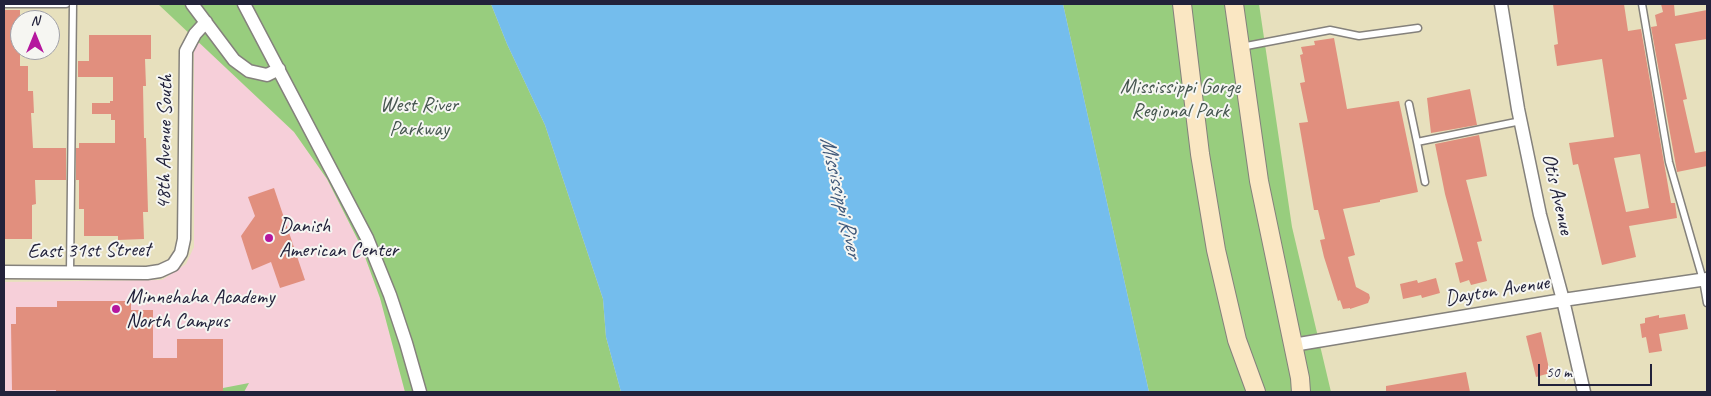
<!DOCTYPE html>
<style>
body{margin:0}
#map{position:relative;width:1711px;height:396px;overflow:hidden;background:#e7e0bd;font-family:Caveat,sans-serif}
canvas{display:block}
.frame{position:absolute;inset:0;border:5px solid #22223b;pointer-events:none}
.north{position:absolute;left:10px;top:10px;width:50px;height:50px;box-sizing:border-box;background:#f6f6f2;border:1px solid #a1a1a9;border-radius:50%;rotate:0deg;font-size:14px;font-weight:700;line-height:20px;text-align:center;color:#22223b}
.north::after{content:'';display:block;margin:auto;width:18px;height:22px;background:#b5179e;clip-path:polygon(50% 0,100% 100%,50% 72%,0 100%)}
.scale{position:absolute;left:1538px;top:364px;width:114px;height:22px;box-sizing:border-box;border:2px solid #22223b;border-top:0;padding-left:6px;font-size:15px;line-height:18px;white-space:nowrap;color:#22223b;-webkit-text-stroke:4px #f6f6f2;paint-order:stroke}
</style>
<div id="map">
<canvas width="1711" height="396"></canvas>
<div class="frame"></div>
<div class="north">N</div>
<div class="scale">50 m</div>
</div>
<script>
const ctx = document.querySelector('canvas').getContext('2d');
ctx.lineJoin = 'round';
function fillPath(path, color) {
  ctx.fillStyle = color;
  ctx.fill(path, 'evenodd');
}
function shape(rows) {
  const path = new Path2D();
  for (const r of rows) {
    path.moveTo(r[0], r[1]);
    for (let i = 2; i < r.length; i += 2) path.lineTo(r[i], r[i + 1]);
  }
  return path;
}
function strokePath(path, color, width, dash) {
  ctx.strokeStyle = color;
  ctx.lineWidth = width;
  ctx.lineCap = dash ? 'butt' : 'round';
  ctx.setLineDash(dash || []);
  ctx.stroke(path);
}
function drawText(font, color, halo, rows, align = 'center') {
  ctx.font = font + ' Caveat,sans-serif';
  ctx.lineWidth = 4;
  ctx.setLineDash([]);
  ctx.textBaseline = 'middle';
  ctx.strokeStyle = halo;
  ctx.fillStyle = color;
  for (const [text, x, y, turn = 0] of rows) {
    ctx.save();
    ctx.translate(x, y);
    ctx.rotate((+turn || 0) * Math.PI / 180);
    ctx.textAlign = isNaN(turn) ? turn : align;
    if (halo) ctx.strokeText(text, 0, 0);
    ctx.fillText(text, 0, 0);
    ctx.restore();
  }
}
const built = shape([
 [200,43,294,132,327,179,361,246,380,298,405,392,4,392,4,282,162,280,186,264,194,247,194,51,196,45]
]);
const green = shape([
 [158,4,491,4,507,44,545,125,603,299,606,337,621,392,405,392,380,298,361,246,327,179,294,132],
 [1063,4,1259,4,1292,227,1331,392,1149,392],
 [249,383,244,392,223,392,223,388]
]);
const water = shape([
 [491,4,1063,4,1149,392,621,392,606,337,603,299,545,125,507,44]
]);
const building = shape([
 [1553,4,1624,4,1628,31,1641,29,1671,203,1675,203,1677,218,1629,226,1636,257,1602,265,1578,164,1573,165,1569,143,1614,137,1602,59,1557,66,1554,45,1558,44],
 [1640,154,1649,208,1626,212,1614,158],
 [1661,4,1674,4,1675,16,1707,10,1707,39,1675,44,1687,99,1683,100,1695,153,1707,151,1707,166,1677,172,1651,27,1657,26,1655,15,1663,12],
 [4,10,20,10,20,66,28,66,28,91,33,91,34,113,31,113,33,148,66,148,66,180,35,180,36,204,32,205,32,239,4,239],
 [89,35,151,35,151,59,145,59,146,86,143,86,144,138,146,138,148,212,143,212,144,239,118,240,118,236,84,236,84,209,79,209,79,180,76,180,76,148,79,148,79,143,115,143,115,120,111,120,111,114,92,114,92,103,110,103,110,101,113,101,113,77,78,77,78,61,89,61],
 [1334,38,1347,109,1399,101,1418,192,1380,200,1380,202,1343,209,1355,255,1348,257,1356,287,1369,294,1370,298,1368,303,1350,309,1350,308,1343,309,1340,300,1338,301,1324,257,1320,240,1325,239,1318,210,1314,210,1299,123,1308,122,1300,83,1305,82,1300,55,1303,54,1301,47,1315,45,1314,41],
 [1470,89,1477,125,1431,133,1427,98],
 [1479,135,1487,176,1466,180,1482,241,1477,242,1487,281,1471,285,1469,280,1460,283,1455,263,1463,261,1445,194,1435,144],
 [274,188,305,280,280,288,271,262,252,270,241,236,255,216,248,197],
 [1436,278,1440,293,1422,298,1421,295,1403,299,1400,284,1417,280,1418,283],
 [57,301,131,301,131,310,153,310,153,358,177,358,177,339,223,339,223,392,56,392,56,390,12,390,11,324,16,324,16,307,57,307],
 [1685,314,1688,329,1659,334,1662,351,1649,353,1646,337,1642,338,1640,324,1645,323,1645,318,1659,315,1659,318],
 [1541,332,1550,373,1536,377,1526,336],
 [1466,372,1470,392,1386,392,1386,386]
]);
const lane = shape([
 [4,4,66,4],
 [1642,4,1669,162,1703,280,1707,303],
 [1241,47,1330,30,1359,36,1418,28],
 [1409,104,1417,142],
 [1425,182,1417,142,1521,121],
 [70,272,73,4]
]);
const street = shape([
 [192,4,234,60,249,71,267,75,279,69],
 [244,4,367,238,390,295,406,343,420,392],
 [1501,4,1518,109,1540,215,1563,300,1584,392],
 [4,272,147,273,160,271,173,265,181,253,184,239,186,51,195,34,206,22],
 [1293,345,1563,300,1707,279]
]);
const secondary = shape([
 [1182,4,1200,154,1216,250,1237,340,1256,392],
 [1234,4,1259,181,1300,378,1301,392]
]);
const markers = [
 [269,238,5,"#b5179e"],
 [116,309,5,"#b5179e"]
];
const parkNames = [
 ["Mississippi Gorge",1180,87],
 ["Regional Park",1180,111],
 ["West River",419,105],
 ["Parkway",419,129]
];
const streetNames = [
 ["48th Avenue South",165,142,-89],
 ["Otis Avenue",1557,194,77],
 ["East 31st Street",89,251,-1],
 ["Dayton Avenue",1497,291,-9]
];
const poiNames = [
 ["Danish",279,226],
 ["American Center",279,250],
 ["Minnehaha Academy",126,297],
 ["North Campus",126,321]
];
const waterNames = [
 ["Mississippi River",840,197,77]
];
fillPath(built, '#f6cfd9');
fillPath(green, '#98cd7e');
fillPath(water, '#74bded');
fillPath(building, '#e18f7e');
strokePath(lane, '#84817c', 9);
strokePath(street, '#84817c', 15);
strokePath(secondary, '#84817c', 20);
strokePath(lane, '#fff', 6);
strokePath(street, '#fff', 12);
strokePath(secondary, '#fae7c3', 18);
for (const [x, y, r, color] of markers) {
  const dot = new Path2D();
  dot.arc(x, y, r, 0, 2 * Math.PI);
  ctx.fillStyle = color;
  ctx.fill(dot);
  strokePath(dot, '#f6f6f2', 2);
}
drawText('21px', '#45554f', '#f6f6f2', parkNames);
drawText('21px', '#22223b', '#f6f6f2', streetNames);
drawText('21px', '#22223b', '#f6f6f2', poiNames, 'left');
drawText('italic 22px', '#3f5879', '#f6f6f2', waterNames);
</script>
